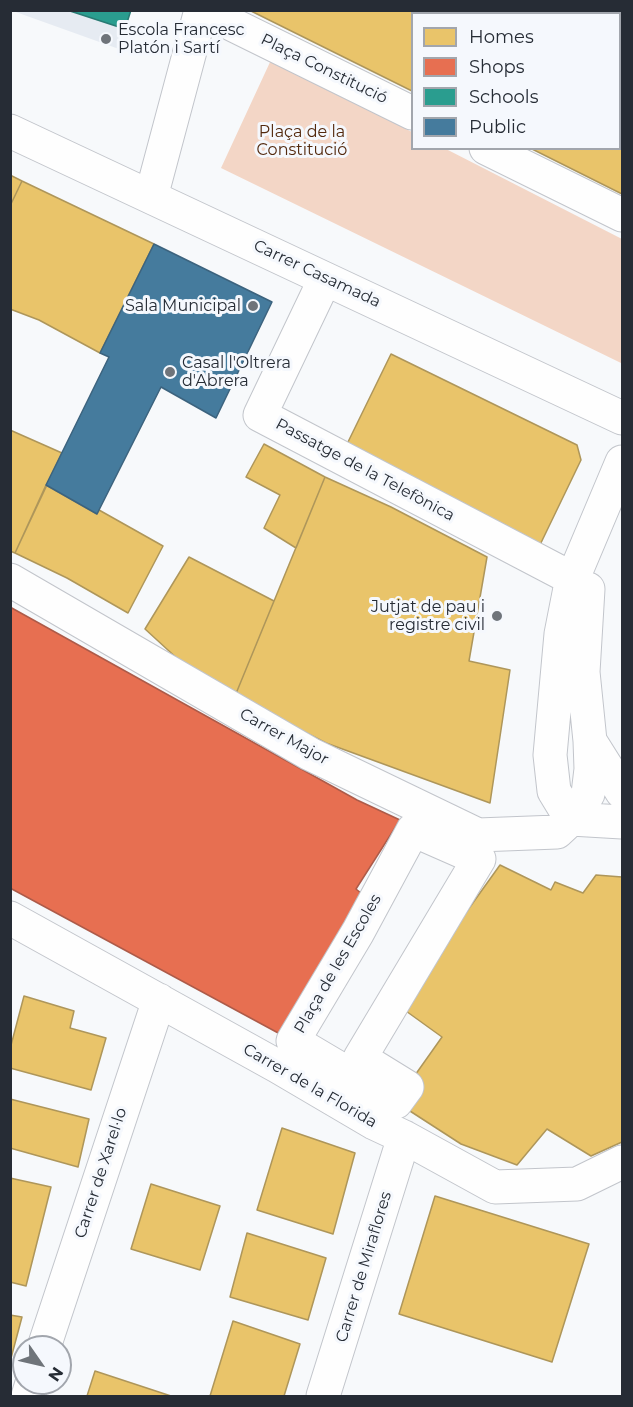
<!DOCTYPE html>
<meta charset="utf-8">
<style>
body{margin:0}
#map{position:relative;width:633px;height:1407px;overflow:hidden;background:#f7f9fb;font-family:Montserrat,sans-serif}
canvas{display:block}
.frame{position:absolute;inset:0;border:12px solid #262c35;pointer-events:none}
.legend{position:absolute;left:411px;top:12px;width:210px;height:138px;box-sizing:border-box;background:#f5f8fd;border:2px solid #a2a6ad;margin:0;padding:8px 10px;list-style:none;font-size:18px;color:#262c35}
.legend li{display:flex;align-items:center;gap:12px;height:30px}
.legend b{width:30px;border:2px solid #a2a6ad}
.north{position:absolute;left:12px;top:1335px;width:60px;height:60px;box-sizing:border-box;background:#f5f8fd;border:2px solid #a2a6ad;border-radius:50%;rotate:124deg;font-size:16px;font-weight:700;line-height:24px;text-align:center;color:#262c35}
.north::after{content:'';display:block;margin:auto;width:21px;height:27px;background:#6f747a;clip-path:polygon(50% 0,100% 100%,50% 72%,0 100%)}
</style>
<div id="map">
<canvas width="633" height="1407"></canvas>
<div class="frame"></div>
<ul class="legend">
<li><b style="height:16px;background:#e9c46a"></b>Homes</li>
<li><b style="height:16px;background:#e76f51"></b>Shops</li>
<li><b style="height:16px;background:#2a9d8f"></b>Schools</li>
<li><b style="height:16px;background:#457b9d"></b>Public</li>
</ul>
<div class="north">N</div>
</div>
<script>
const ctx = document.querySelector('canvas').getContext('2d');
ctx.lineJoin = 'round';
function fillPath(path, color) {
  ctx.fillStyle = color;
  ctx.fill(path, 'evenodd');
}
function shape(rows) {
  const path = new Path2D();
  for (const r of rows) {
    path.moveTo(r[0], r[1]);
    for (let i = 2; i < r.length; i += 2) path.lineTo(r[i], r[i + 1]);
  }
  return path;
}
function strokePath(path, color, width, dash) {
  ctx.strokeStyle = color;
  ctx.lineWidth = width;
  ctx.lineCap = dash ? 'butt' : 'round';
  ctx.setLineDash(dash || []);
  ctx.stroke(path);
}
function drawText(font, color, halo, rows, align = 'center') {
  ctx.font = font + ' Montserrat,sans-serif';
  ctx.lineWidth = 6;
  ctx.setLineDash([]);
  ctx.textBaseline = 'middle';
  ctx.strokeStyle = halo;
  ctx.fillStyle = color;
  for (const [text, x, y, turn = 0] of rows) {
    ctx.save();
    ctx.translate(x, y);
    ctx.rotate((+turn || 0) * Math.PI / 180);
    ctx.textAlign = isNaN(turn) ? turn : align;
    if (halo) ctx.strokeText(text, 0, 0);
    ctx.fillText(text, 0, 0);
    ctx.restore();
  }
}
const built = shape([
 [13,11,131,11,119,49]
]);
const green = shape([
 [271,60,412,132,412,148,446,149,622,239,622,360,621,363,221,168]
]);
const homes = shape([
 [249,10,622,10,622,194,530,148,620,148,620,14,412,14,412,91,249,10],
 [10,175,22,181,10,206,10,175],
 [22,181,154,244,100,353,39,320,10,309,10,206,22,181],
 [391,354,577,445,581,460,538,549,347,444,391,354],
 [10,430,62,453,15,553,10,551,10,430],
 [264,444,325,477,296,548,264,528,280,495,246,477,264,444],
 [325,477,391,507,487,557,469,661,510,670,490,803,326,743,235,696,325,477],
 [46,485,97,514,99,510,163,546,128,613,67,578,15,553,46,485],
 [189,557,274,601,235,696,181,662,145,629,189,557],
 [500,865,551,890,555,882,583,893,596,875,622,877,622,1142,591,1156,547,1129,517,1165,461,1144,396,1102,442,1037,399,1006,500,865],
 [24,996,74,1011,70,1028,106,1038,91,1090,10,1068,10,1049,24,996],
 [10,1099,89,1119,78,1167,10,1148,10,1099],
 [282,1128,355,1153,333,1234,257,1210,282,1128],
 [10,1178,51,1187,26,1286,10,1282,10,1178],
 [151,1184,220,1206,200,1270,131,1249,151,1184],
 [435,1196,589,1244,552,1362,399,1314,435,1196],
 [247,1233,326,1258,308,1320,230,1297,247,1233],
 [10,1315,22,1317,10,1362,10,1315],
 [233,1321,300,1344,284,1396,210,1396,233,1321],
 [95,1371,171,1396,87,1396,95,1371]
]);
const shops = shape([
 [10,607,357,800,400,820,356,889,374,904,293,1041,10,888,10,607]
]);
const schools = shape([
 [67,10,131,10,125,29,67,10]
]);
const public = shape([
 [154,244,272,302,216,418,161,387,97,514,46,485,109,357,100,353,154,244]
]);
const street = shape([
 [203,10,412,113],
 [10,131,622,418],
 [486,148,622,215],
 [151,197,201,10],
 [325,279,260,415,573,579],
 [10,580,310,754,478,835,557,832,571,819,588,794,591,769,590,741],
 [588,589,583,672,590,741,622,792],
 [571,819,554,791,550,755,561,634,571,583,622,462],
 [571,819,622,822],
 [413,830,479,859,360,1058,407,1087,396,1102,293,1041,358,932,413,830],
 [10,918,277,1066,374,1123,404,1137,495,1187,577,1184,622,1162],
 [44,1347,159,1000],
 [28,1396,32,1383],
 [323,1396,404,1137]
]);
const markers = [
 [106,39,6,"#6f747a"],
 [253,306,6,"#6f747a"],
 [170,372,6,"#6f747a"],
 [497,616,6,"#6f747a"]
];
const poiNames = [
 ["Escola Francesc",118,30],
 ["Platón i Sartí",118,48],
 ["Sala Municipal",241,306,"right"],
 ["Casal l'Oltrera",182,363],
 ["d'Abrera",182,381],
 ["Jutjat de pau i",485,607,"right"],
 ["registre civil",485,625,"right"]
];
const streetNames = [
 ["Plaça Constitució",324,69,26],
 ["Carrer Casamada",317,274,25],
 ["Passatge de la Telefònica",365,470,28],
 ["Carrer Major",284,737,29],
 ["Plaça de les Escoles",338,964,-60],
 ["Carrer de la Florida",310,1086,30],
 ["Carrer de Xarel·lo",101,1173,-72],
 ["Carrer de Miraflores",364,1267,-73]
];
const parkNames = [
 ["Plaça de la",302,132],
 ["Constitució",302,150]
];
fillPath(built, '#e6ebf2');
fillPath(green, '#f3d6c6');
fillPath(homes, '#e9c46a');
strokePath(homes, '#ae965a', 1.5);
fillPath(shops, '#e76f51');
strokePath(shops, '#ad5b49', 1.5);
fillPath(schools, '#2a9d8f');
strokePath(schools, '#297b74', 1.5);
fillPath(public, '#457b9d');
strokePath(public, '#3c637e', 1.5);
strokePath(street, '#c2c5cb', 35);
strokePath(street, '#fefefe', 33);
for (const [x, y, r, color] of markers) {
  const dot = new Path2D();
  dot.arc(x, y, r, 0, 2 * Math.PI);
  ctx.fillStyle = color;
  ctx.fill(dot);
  strokePath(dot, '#f5f8fd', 2);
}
drawText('16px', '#262c35', '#f5f8fd', poiNames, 'left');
drawText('16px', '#262c35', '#f5f8fd', streetNames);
drawText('16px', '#53290d', '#f5f8fd', parkNames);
</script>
